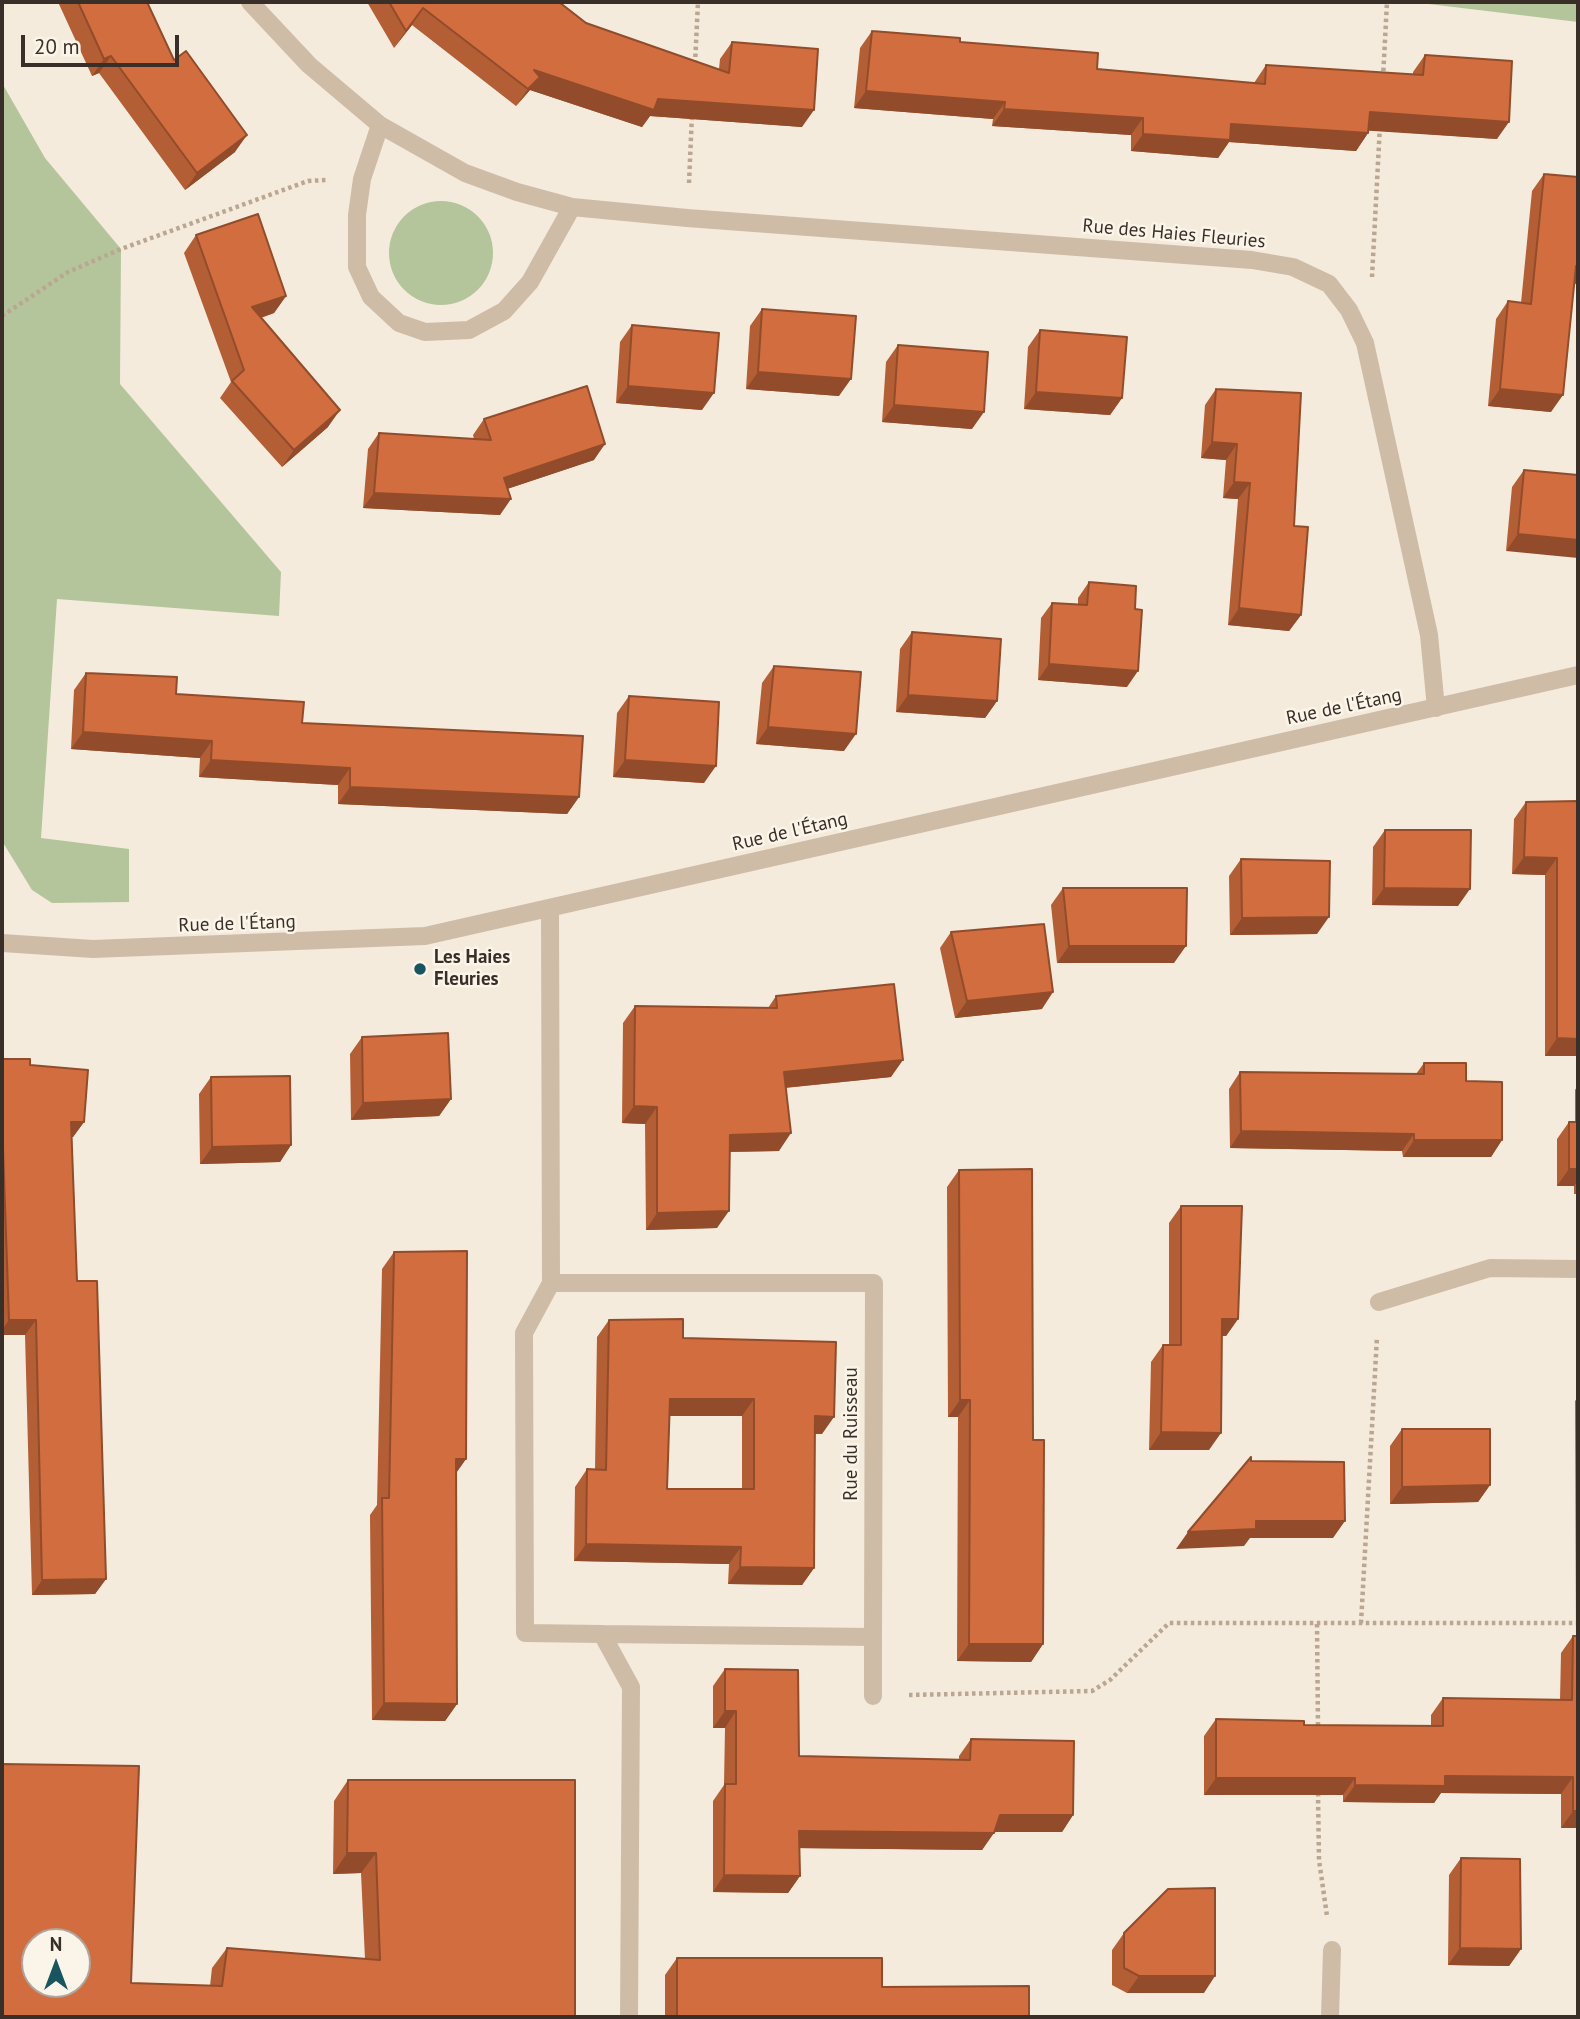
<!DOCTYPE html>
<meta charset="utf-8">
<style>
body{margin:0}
#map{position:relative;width:1580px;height:2019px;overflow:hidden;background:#f4ebdc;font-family:"PT Sans",sans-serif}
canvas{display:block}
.frame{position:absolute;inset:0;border:4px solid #3a2f28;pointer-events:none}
.north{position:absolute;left:21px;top:1928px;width:70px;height:70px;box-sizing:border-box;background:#fbf5e9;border:2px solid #aea69c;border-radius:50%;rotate:0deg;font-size:19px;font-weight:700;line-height:28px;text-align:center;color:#3a2f28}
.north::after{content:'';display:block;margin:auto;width:24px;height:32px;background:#19555f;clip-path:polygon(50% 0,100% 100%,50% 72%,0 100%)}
.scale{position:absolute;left:21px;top:35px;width:158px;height:32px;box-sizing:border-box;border:4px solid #3a2f28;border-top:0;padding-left:9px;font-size:21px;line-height:24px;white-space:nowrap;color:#3a2f28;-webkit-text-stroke:5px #fbf5e9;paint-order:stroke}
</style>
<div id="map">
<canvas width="1580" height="2019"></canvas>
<div class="frame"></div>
<div class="north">N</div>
<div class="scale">20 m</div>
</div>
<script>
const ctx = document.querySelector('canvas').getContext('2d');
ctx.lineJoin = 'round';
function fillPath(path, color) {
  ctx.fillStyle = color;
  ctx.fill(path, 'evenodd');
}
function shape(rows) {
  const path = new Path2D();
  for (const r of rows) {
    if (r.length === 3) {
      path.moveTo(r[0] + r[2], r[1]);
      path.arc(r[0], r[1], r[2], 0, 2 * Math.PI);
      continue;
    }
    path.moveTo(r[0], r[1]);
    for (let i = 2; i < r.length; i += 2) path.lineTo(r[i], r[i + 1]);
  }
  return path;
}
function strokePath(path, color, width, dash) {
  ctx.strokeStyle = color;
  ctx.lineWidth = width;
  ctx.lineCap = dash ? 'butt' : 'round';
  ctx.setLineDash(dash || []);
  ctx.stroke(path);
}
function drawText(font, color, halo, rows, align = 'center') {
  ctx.font = font + ' "PT Sans",sans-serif';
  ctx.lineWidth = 5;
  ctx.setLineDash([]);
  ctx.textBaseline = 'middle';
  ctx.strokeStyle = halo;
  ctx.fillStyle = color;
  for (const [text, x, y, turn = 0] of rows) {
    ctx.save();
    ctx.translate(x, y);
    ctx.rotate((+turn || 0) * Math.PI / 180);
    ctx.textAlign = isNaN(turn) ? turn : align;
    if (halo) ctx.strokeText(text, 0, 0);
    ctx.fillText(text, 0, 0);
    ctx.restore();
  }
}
const green = shape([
 [1412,2,1578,2,1578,22],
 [2,83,45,158,121,249,120,384,281,572,279,616,57,599,41,838,129,849,129,902,52,903,32,890,2,841],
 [441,253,52]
]);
const path = shape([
 [695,64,698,2],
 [1383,78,1387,2],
 [689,183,692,114],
 [1372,277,1380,125],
 [2,316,68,272,121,249,308,181,326,180],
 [1361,1623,1377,1337],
 [1317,1624,1318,1728],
 [909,1695,1092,1691,1110,1680,1169,1623,1578,1623],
 [1318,1793,1319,1860,1327,1916]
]);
const service = shape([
 [873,1637,873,1696]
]);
const minor = shape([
 [250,2,309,65,380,125,465,173,517,192,572,207,687,218,1252,260,1293,267,1329,284,1349,310,1365,343,1429,635,1436,708],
 [380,125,362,179,357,215,357,267,371,297,399,323,425,332,469,330,504,311,530,282,572,207],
 [550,909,551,1283,524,1333,525,1633,602,1634,631,1687,629,2017],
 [2,943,93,949,425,936,1578,675],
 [551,1283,874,1283,873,1637,602,1634],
 [1379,1302,1490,1268,1578,1269],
 [1330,2017,1332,1950]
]);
const wall = shape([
 [58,2,147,2,174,60,235,152,185,190,99,73,92,76],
 [367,2,559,2,586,23,719,69,720,59,732,42,802,127,650,116,642,127,530,90,516,106,412,25,394,48],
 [872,31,960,42,1097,69,1254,83,1266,65,1413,75,1413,72,1425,55,1497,139,1369,130,1368,133,1356,151,1229,142,1218,158,1131,151,1131,135,992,126,993,119,854,108,860,48],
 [1544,174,1574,284,1551,412,1488,406,1496,319,1508,301,1521,303,1532,191],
 [196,235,286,296,274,313,261,318,328,427,282,467,220,398,231,382,184,253],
 [762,309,839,396,746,389,750,326],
 [632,325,702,410,616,403,620,342],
 [1040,330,1122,398,1110,415,1024,409,1028,347],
 [898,345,972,429,882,422,886,362],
 [1216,389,1294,526,1301,615,1289,631,1228,625,1238,499,1223,498,1226,460,1201,458,1205,405],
 [484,419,594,460,507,489,500,515,363,508,368,449,379,433,474,439,473,435],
 [1524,470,1578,475,1506,551,1512,487],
 [1089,582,1135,609,1127,687,1038,680,1041,618,1052,603,1078,604,1078,598],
 [912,632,997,701,985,718,896,712,900,649],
 [774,666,844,751,756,744,762,683],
 [86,673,302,723,579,797,567,814,338,804,338,785,199,777,200,758,71,749,74,690],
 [629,696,704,783,613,777,617,713],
 [1578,801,1578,1056,1545,1056,1545,875,1512,874,1514,819,1526,802],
 [1385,830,1458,906,1372,905,1373,847],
 [1241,859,1317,934,1230,935,1229,876],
 [1063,888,1174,963,1057,963,1051,905],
 [951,932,1042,1009,955,1018,940,948],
 [776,996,891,1077,785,1088,779,1151,730,1152,717,1228,646,1230,645,1124,622,1123,623,1023,635,1006,768,1008],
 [362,1037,451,1099,439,1116,351,1120,350,1054],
 [2,1059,30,1065,84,1122,73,1137,72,1137,77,1281,106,1579,95,1594,32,1595,25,1335,2,1335],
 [1424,1063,1466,1081,1502,1140,1491,1157,1403,1157,1402,1151,1230,1148,1229,1089,1240,1072,1416,1074],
 [211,1077,291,1145,280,1162,200,1164,199,1094],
 [1578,1085,1578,1194,1574,1194,1574,1186,1557,1186,1557,1139,1569,1122,1575,1122,1575,1090],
 [959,1170,1033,1440,1043,1644,1031,1662,957,1661,958,1417,948,1417,947,1187],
 [1181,1206,1238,1319,1226,1336,1221,1336,1209,1450,1149,1450,1151,1362,1163,1345,1169,1345,1169,1223],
 [394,1252,466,1459,456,1473,457,1704,445,1721,372,1720,370,1515,377,1505,382,1269],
 [609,1320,683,1338,822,1434,815,1434,814,1568,802,1585,728,1584,729,1564,574,1561,575,1487,587,1469,595,1470,597,1337],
 [670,1416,742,1416,742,1489,667,1489],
 [1578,1397,1578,1828,1561,1828,1561,1794,1441,1793,1434,1803,1343,1802,1343,1795,1204,1795,1204,1736,1216,1719,1304,1725,1431,1726,1431,1715,1443,1698,1560,1700,1561,1653,1573,1636,1576,1636,1575,1401],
 [1402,1429,1490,1485,1478,1502,1390,1504,1390,1446],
 [725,1669,799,1756,959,1760,959,1756,971,1739,1073,1815,1062,1832,994,1832,982,1850,799,1848,800,1876,788,1893,713,1892,713,1801,724,1785,725,1728,713,1728,713,1686],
 [348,1780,575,2017,131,1983,210,1986,212,1968,227,1948,365,1959,361,1873,333,1874,334,1801],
 [1461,1858,1521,1949,1509,1966,1448,1965,1449,1875],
 [1124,1933,1204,1993,1127,1993,1112,1985,1112,1950],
 [677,1958,882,1987,1029,2017,665,2017,665,1975]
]);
const shadedWall = shape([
 [423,8,412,25,394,48,406,31],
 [111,56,99,73,92,76,104,59],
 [534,70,658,99,814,110,802,127,650,116,642,127,530,90,516,106,528,89],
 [866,91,1005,102,993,119,854,108],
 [1004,109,1143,118,1131,135,992,126],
 [1370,112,1509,122,1497,139,1358,130],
 [1231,124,1368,133,1356,151,1229,142,1218,158,1131,151,1143,134],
 [247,135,235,152,185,190,197,173],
 [1576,266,1578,266,1578,284,1564,283],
 [286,296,274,313,241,324,252,307],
 [758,372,851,379,839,396,746,389],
 [628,386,714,393,702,410,616,403],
 [1500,389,1563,395,1551,412,1488,406],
 [1036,392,1122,398,1110,415,1024,409],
 [894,405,984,412,972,429,882,422],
 [340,410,328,427,282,467,294,450],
 [1212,442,1237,444,1226,460,1201,458],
 [605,444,594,460,492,494,504,478],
 [1234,482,1250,483,1238,499,1223,498],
 [374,493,511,499,500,515,363,508],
 [1518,534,1578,540,1578,558,1506,551],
 [1239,608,1301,615,1289,631,1228,625],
 [1049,664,1138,671,1127,687,1038,680],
 [908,695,997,701,985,718,896,712],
 [768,727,856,734,844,751,756,744],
 [83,732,212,741,200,758,71,749],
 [211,760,350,768,338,785,199,777],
 [625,760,716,766,704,783,613,777],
 [350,787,579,797,567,814,338,804],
 [1524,857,1557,858,1545,875,1512,874],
 [1384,888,1470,889,1458,906,1372,905],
 [1329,917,1317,934,1230,935,1242,918],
 [1069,946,1186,946,1174,963,1057,963],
 [1053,992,1042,1009,955,1018,967,1001],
 [1557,1038,1578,1039,1578,1056,1545,1056],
 [903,1060,891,1077,772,1089,784,1072],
 [451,1099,439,1116,351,1120,363,1103],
 [634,1106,657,1107,645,1124,622,1123],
 [71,1122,84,1122,73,1137,61,1137],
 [1241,1131,1414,1134,1402,1151,1230,1148],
 [791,1133,779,1151,718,1152,730,1135],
 [1414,1140,1502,1140,1491,1157,1403,1157],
 [291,1145,280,1162,200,1164,212,1147],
 [1569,1169,1578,1169,1578,1180,1574,1186,1557,1186],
 [729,1211,717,1228,646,1230,657,1213],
 [1222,1319,1238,1319,1226,1336,1210,1336],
 [9,1320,36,1320,25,1335,2,1335,2,1330],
 [670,1399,754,1399,742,1416,658,1416],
 [960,1400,970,1400,958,1417,948,1417],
 [815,1416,834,1417,822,1434,803,1434],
 [1161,1432,1221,1433,1209,1450,1149,1450],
 [456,1459,466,1459,454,1476],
 [1490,1485,1478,1502,1390,1504,1402,1487],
 [1256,1521,1345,1521,1333,1538,1250,1538,1244,1546,1176,1549,1188,1532],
 [586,1544,741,1547,729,1564,574,1561],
 [740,1567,814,1568,802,1585,728,1584],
 [106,1579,95,1594,32,1595,42,1580],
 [969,1644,1043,1644,1031,1662,957,1661],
 [384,1703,457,1704,445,1721,372,1720],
 [725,1711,736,1711,725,1728,713,1728],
 [1445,1776,1573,1777,1561,1794,1441,1793,1434,1803,1343,1802,1355,1785],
 [1216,1778,1355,1778,1343,1795,1204,1795],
 [1573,1811,1578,1811,1578,1828,1561,1828],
 [1000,1815,1073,1815,1062,1832,989,1832],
 [799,1831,994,1833,982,1850,788,1848],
 [347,1853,376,1853,361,1873,333,1874],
 [724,1875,800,1876,788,1893,713,1892],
 [1460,1948,1521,1949,1509,1966,1448,1965],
 [1139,1976,1215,1976,1204,1993,1127,1993]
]);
const building = shape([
 [78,2,147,2,174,60,186,51,247,135,197,173,111,56,104,59,78,2],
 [389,2,559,2,586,23,729,73,732,42,818,49,814,110,658,99,654,110,534,70,540,77,528,89,423,8,406,31,389,2],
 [872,31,960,38,960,42,1098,53,1097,69,1265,84,1266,65,1423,75,1425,55,1512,61,1509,122,1370,112,1368,133,1231,124,1230,140,1143,134,1143,118,1004,109,1005,102,866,91,872,31],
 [1544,174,1578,177,1578,266,1576,266,1563,395,1500,389,1508,301,1531,304,1544,174],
 [258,214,286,296,252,307,340,410,294,450,232,381,244,370,196,235,258,214],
 [762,309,856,316,851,379,758,372,762,309],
 [632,325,719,333,714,393,628,386,632,325],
 [1040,330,1127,337,1122,398,1036,392,1040,330],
 [898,345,988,352,984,412,894,405,898,345],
 [587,386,605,444,504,478,511,499,374,493,379,433,491,440,484,419,587,386],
 [1216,389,1301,393,1294,526,1308,527,1301,615,1239,608,1250,483,1234,482,1237,444,1212,442,1216,389],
 [1524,470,1578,475,1578,540,1518,534,1524,470],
 [1089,582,1136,586,1135,609,1142,610,1138,671,1049,664,1052,603,1087,605,1089,582],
 [912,632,1001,639,997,701,908,695,912,632],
 [774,666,861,672,856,734,768,727,774,666],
 [86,673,177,677,176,694,304,702,302,723,583,736,579,797,350,787,350,768,211,760,212,741,83,732,86,673],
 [629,696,719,702,716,766,625,760,629,696],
 [1578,801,1578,1039,1557,1038,1557,858,1524,857,1526,802,1578,801],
 [1385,830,1471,830,1470,889,1384,888,1385,830],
 [1241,859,1330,861,1329,917,1242,918,1241,859],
 [1063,888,1187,888,1186,946,1069,946,1063,888],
 [1044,924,1053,992,967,1001,951,932,1044,924],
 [894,984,903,1060,784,1072,791,1133,730,1135,729,1211,657,1213,657,1107,634,1106,635,1006,777,1008,776,996,894,984],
 [448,1033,451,1099,363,1103,362,1037,448,1033],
 [2,1059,30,1059,30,1065,88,1070,84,1122,71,1122,77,1281,97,1281,106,1579,42,1580,36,1320,9,1320,2,1120,2,1059],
 [1424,1063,1466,1063,1466,1081,1502,1082,1502,1140,1414,1140,1414,1134,1241,1131,1240,1072,1424,1074,1424,1063],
 [290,1076,291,1145,212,1147,211,1077,290,1076],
 [1569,1122,1578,1122,1578,1169,1569,1169,1569,1122],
 [1032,1169,1033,1440,1044,1440,1043,1644,969,1644,970,1400,960,1400,959,1170,1032,1169],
 [1181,1206,1242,1206,1238,1319,1222,1319,1221,1433,1161,1432,1163,1345,1181,1345,1181,1206],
 [467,1251,466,1459,456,1459,457,1704,384,1703,382,1498,389,1498,394,1252,467,1251],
 [683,1319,683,1338,836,1342,834,1417,815,1416,814,1568,740,1567,741,1547,586,1544,587,1469,606,1470,609,1320,683,1319],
 [670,1399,754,1399,754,1489,667,1489,670,1399],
 [1402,1429,1490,1429,1490,1485,1402,1487,1402,1429],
 [1251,1457,1251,1461,1344,1462,1345,1521,1256,1521,1256,1529,1188,1532,1251,1457],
 [1573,1636,1578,1636,1578,1811,1573,1811,1573,1777,1445,1776,1445,1786,1355,1785,1355,1778,1216,1778,1216,1719,1304,1721,1304,1725,1443,1726,1443,1698,1572,1700,1573,1636],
 [725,1669,798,1670,799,1756,970,1760,971,1739,1074,1741,1073,1815,1000,1815,994,1833,799,1831,800,1876,724,1875,725,1784,736,1784,736,1711,725,1711,725,1669],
 [2,1764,139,1766,131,1983,222,1986,227,1948,380,1960,376,1853,347,1853,348,1780,575,1780,575,2017,2,2017,2,1764],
 [35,1942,77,1942,77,1984,35,1984,35,1942],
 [1461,1858,1520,1859,1521,1949,1460,1948,1461,1858],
 [1215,1888,1215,1976,1139,1976,1124,1968,1124,1933,1168,1889,1215,1888],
 [677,1958,882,1958,882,1987,1029,1986,1029,2017,677,2017,677,1958]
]);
const markers = [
 [420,969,7,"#19555f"]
];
const streetNames = [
 ["Rue des Haies Fleuries",1174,234,5],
 ["Rue de l'Étang",1344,707,-12],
 ["Rue de l'Étang",790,832,-13],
 ["Rue de l'Étang",237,924,-2],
 ["Rue du Ruisseau",852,1434,-90]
];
const poiNames = [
 ["Les Haies",434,958],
 ["Fleuries",434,980]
];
fillPath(green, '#b4c59b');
strokePath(path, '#baa691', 4.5, [3.5, 3.5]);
strokePath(service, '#cebca7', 18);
strokePath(minor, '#cebca7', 18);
fillPath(wall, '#b45e35');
fillPath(shadedWall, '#924c2b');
fillPath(building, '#d16d3e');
strokePath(building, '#924c2b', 2);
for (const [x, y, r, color] of markers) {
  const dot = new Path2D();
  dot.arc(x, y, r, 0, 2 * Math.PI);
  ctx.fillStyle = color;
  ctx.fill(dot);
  strokePath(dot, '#fbf5e9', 2.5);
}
drawText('19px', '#3a2f28', '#fbf5e9', streetNames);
drawText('bold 19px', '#3a2f28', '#fbf5e9', poiNames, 'left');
</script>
